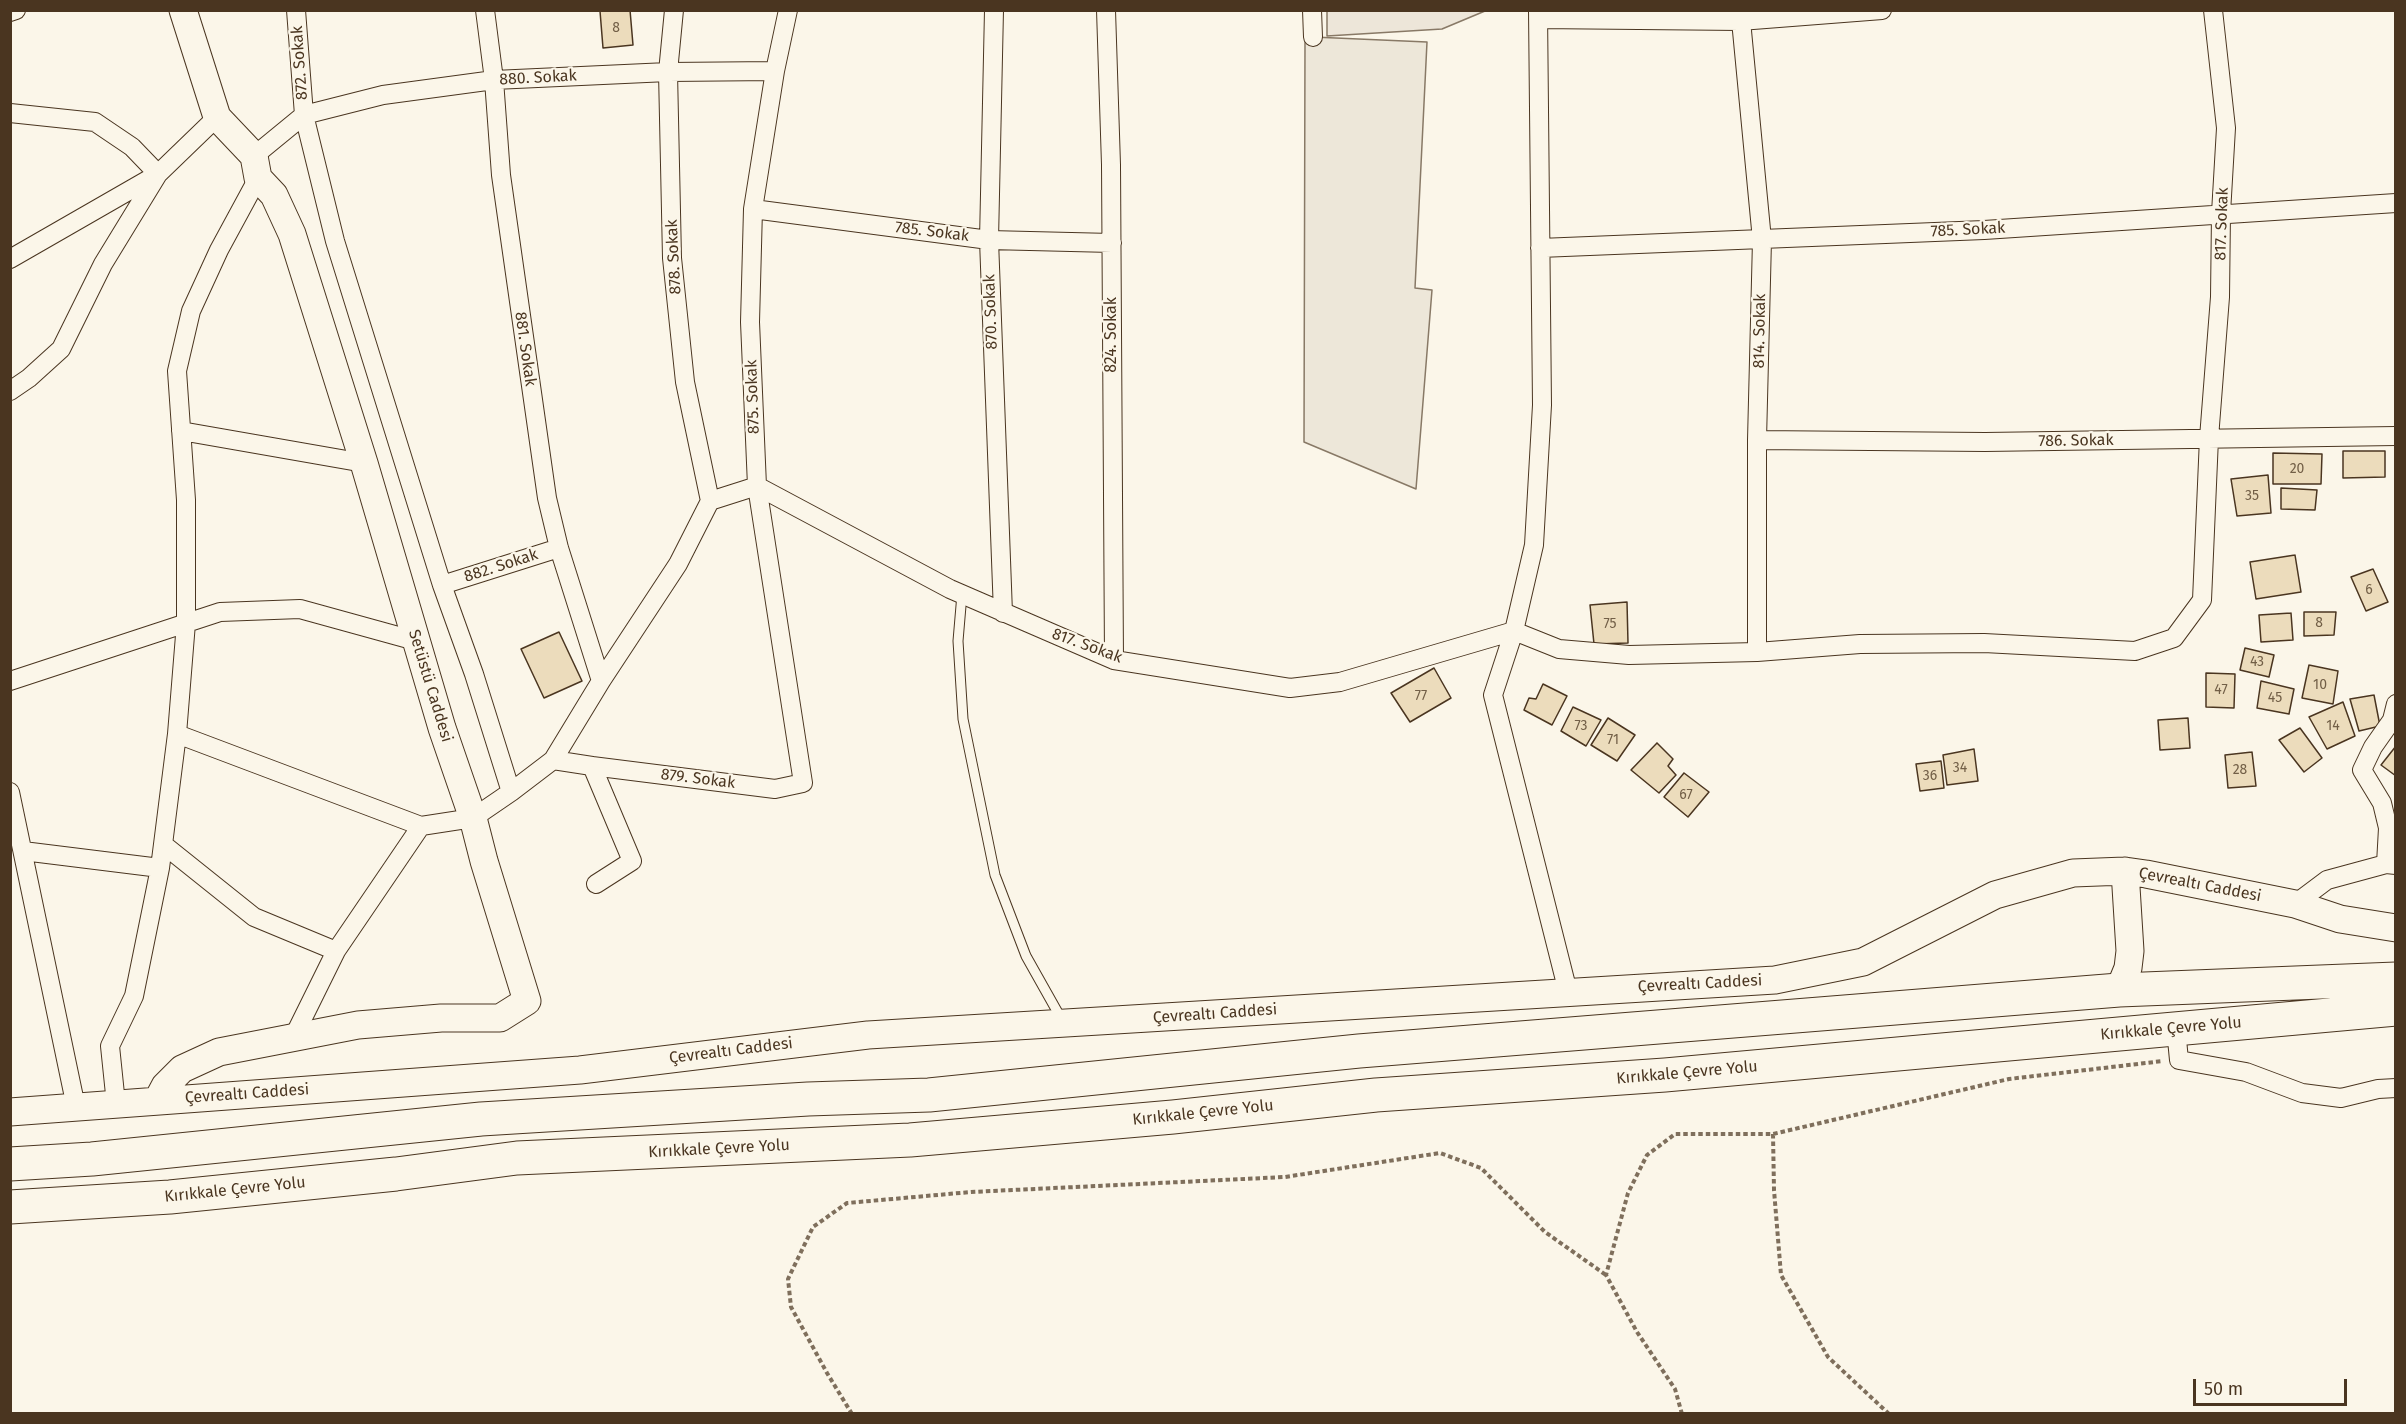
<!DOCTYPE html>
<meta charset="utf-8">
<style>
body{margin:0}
#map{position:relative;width:2406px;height:1424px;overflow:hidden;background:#fbf6e9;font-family:"Fira Sans",sans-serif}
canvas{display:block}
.frame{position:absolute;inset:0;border:12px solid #4a3520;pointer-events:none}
.scale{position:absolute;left:2193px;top:1379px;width:154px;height:27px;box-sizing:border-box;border:3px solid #4a3520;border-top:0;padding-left:8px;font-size:18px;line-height:21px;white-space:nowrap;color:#4a3520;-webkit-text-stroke:4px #fbf6e9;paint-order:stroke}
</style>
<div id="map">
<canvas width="2406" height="1424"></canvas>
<div class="frame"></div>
<div class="scale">50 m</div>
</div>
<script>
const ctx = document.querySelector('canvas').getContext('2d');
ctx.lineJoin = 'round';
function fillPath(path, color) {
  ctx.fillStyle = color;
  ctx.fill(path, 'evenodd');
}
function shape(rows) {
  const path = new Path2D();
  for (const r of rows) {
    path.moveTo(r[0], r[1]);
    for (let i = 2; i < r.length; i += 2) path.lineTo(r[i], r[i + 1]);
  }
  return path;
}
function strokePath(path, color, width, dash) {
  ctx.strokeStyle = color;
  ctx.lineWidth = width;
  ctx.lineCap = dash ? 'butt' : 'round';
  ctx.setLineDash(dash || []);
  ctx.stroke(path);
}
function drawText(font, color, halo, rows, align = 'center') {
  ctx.font = font + ' "Fira Sans",sans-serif';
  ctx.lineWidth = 4.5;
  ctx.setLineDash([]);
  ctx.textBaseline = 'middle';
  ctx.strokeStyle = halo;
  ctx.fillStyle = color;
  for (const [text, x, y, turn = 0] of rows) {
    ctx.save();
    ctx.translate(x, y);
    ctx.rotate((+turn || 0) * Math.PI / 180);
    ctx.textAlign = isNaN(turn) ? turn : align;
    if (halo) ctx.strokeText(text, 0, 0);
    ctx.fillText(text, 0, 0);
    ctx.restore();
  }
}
const green = shape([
 [1327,11,1327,10,1485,11,1442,29,1327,36,1327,11]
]);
const parking = shape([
 [1313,37,1427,42,1415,288,1432,290,1416,489,1304,442,1305,40,1313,37]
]);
const building = shape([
 [630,10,633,45,603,48,600,11,630,10],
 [2343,451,2385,451,2385,477,2343,478,2343,451],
 [2273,453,2322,454,2321,484,2273,484,2273,453],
 [2268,475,2271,513,2237,516,2231,479,2268,475],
 [2281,488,2317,490,2315,510,2281,509,2281,488],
 [2295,555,2301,592,2256,599,2250,562,2295,555],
 [2373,569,2388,602,2366,611,2351,577,2373,569],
 [1627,602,1628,643,1594,644,1590,605,1627,602],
 [2304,612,2336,612,2334,635,2304,636,2304,612],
 [2291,613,2293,640,2261,642,2259,615,2291,613],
 [559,632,582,681,544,698,521,649,559,632],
 [2245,648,2274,655,2269,677,2240,670,2245,648],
 [2309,665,2338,671,2333,704,2302,698,2309,665],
 [1434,668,1451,698,1410,722,1391,693,1434,668],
 [2206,673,2235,674,2234,708,2206,707,2206,673],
 [2261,681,2294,689,2289,714,2257,708,2261,681],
 [1543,684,1567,696,1552,725,1524,710,1529,698,1536,699,1543,684],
 [2374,695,2380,726,2359,731,2350,699,2374,695],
 [2343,702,2355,736,2327,749,2309,717,2343,702],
 [1573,707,1601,720,1586,746,1561,731,1573,707],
 [1608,718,1635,735,1617,761,1591,745,1608,718],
 [2188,718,2190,748,2160,750,2158,720,2188,718],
 [2300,728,2322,758,2304,772,2279,740,2300,728],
 [1657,743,1673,759,1668,766,1676,775,1659,793,1631,770,1657,743],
 [2396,746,2396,776,2381,765,2396,746],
 [1974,749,1978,781,1947,785,1943,755,1974,749],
 [2252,752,2256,786,2228,788,2225,755,2252,752],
 [1941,761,1944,788,1920,791,1916,764,1941,761],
 [1684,773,1709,792,1688,817,1664,797,1684,773]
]);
const path = shape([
 [1773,1134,1774,1190,1781,1275,1828,1357,1889,1414],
 [852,1414,827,1373,791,1307,788,1279,813,1227,847,1203,971,1192,1285,1177,1440,1153,1481,1168,1545,1232,1606,1275],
 [1682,1414,1675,1389,1637,1332,1606,1275,1628,1193,1647,1155,1675,1134,1773,1134,2009,1079,2163,1061]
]);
const lane = shape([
 [962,594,958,641,963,719,995,875,1026,956,1062,1020]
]);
const street = shape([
 [485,10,494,80,501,175,547,498,559,548,601,681],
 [674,10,668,72,672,258,685,382,710,501],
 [994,10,989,240,1003,613],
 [1106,10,1111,165,1114,660],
 [1312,10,1313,37],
 [1538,10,1542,405,1534,545,1514,631,1493,695,1568,992],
 [1740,10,1762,240,1757,440,1757,652],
 [10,12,16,10],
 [1538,19,1740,21,1882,10],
 [10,113,95,122,132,147,158,174,10,259],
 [254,156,304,115,383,95,494,80,668,72,775,71],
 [753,209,989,240,1112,243],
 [1540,248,1984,230,2396,203],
 [10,391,29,378,61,349,103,264,158,174,217,117],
 [181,431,364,463],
 [1757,440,1985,442,2396,436],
 [757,486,950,589,1114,660,1290,688,1340,682,1514,631,1559,649,1629,655,1757,652,1860,644,1984,643,2135,651,2174,638,2202,600,2209,438,2220,297,2221,213,2226,128,2213,10],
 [442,585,559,548],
 [10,681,220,612,300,609,416,641],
 [177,734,421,826],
 [553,760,592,766,632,861,596,884],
 [592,766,775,789,803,783,757,486,750,322,753,209,775,71,788,10],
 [10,792,76,1107],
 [511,792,553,760,601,681,678,564,710,501,757,486],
 [164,845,254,917,336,951],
 [23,851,160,868],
 [2386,864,2388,828,2382,803,2362,770,2373,747,2392,720,2396,704],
 [2295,904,2327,880,2386,864,2396,865],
 [2176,1029,2179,1060,2246,1072,2302,1093,2341,1098,2378,1089,2396,1088],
 [294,1036,336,951,421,826,473,818,511,792,474,674,442,585,335,241,304,115,296,10],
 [116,1104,110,1046,134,996,160,868,177,734,186,623,186,500,177,371,191,311,219,250,258,178]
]);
const secondary = shape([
 [2119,990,2128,968,2130,951,2125,871],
 [157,1101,165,1086,182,1069,219,1052,358,1025,441,1018,500,1018,527,1001,484,861,473,818,442,728,364,463,292,234,274,195,258,178,254,156,217,117,183,10],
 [10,1112,580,1070,868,1035,1775,980,1863,962,1995,895,2073,873,2125,871,2146,874,2295,904,2340,919,2396,928]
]);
const highway = shape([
 [10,1164,92,1159,481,1119,808,1099,929,1095,1359,1051,2119,990,2396,979],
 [10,1207,170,1197,396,1174,517,1158,910,1140,1173,1117,1376,1095,1665,1075,2396,1009]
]);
const numberNames = [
 ["8",616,28],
 ["20",2297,469],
 ["35",2252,496],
 ["6",2369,590],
 ["8",2319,623],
 ["75",1610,624],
 ["43",2257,662],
 ["10",2320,685],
 ["47",2221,690],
 ["77",1421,696],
 ["45",2275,698],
 ["73",1581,726],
 ["14",2333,726],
 ["71",1613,740],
 ["34",1960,768],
 ["28",2240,770],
 ["36",1930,776],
 ["67",1686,795]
];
const streetNames = [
 ["872. Sokak",300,63,-94],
 ["880. Sokak",538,78,-3],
 ["817. Sokak",2222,224,-88],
 ["785. Sokak",1968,230,-3],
 ["785. Sokak",932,232,7],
 ["878. Sokak",674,257,-93],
 ["870. Sokak",991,312,-92],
 ["814. Sokak",1760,331,-89],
 ["824. Sokak",1112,335,-90],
 ["881. Sokak",525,349,82],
 ["875. Sokak",753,397,-92],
 ["786. Sokak",2076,441,-1],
 ["882. Sokak",501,566,-18],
 ["817. Sokak",1087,646,20],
 ["Setüstü Caddesi",430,686,73],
 ["879. Sokak",698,779,7],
 ["Çevrealtı Caddesi",2200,885,11],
 ["Çevrealtı Caddesi",1700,984,-3],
 ["Çevrealtı Caddesi",1215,1014,-4],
 ["Kırıkkale Çevre Yolu",2171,1029,-5],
 ["Çevrealtı Caddesi",731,1051,-7],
 ["Kırıkkale Çevre Yolu",1687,1073,-5],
 ["Çevrealtı Caddesi",247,1094,-4],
 ["Kırıkkale Çevre Yolu",1203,1113,-6],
 ["Kırıkkale Çevre Yolu",719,1149,-3],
 ["Kırıkkale Çevre Yolu",235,1190,-6]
];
fillPath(green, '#ede6d9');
strokePath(green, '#887966', 1.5);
fillPath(parking, '#ede7d9');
strokePath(parking, '#887966', 1.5);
fillPath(building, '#ecdcbc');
strokePath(building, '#4a3520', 1.5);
strokePath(lane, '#4a3520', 11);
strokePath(street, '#4a3520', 20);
strokePath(secondary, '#4a3520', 29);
strokePath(highway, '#4a3520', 35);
strokePath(path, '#7f6f5c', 4, [4.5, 3]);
strokePath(lane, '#fbf6e9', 9);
strokePath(street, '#fbf6e9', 18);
strokePath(secondary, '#fbf6e9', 27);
strokePath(highway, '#fbf6e9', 33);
drawText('14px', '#725f47', null, numberNames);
drawText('16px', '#4a3520', '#fbf6e9', streetNames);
</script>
